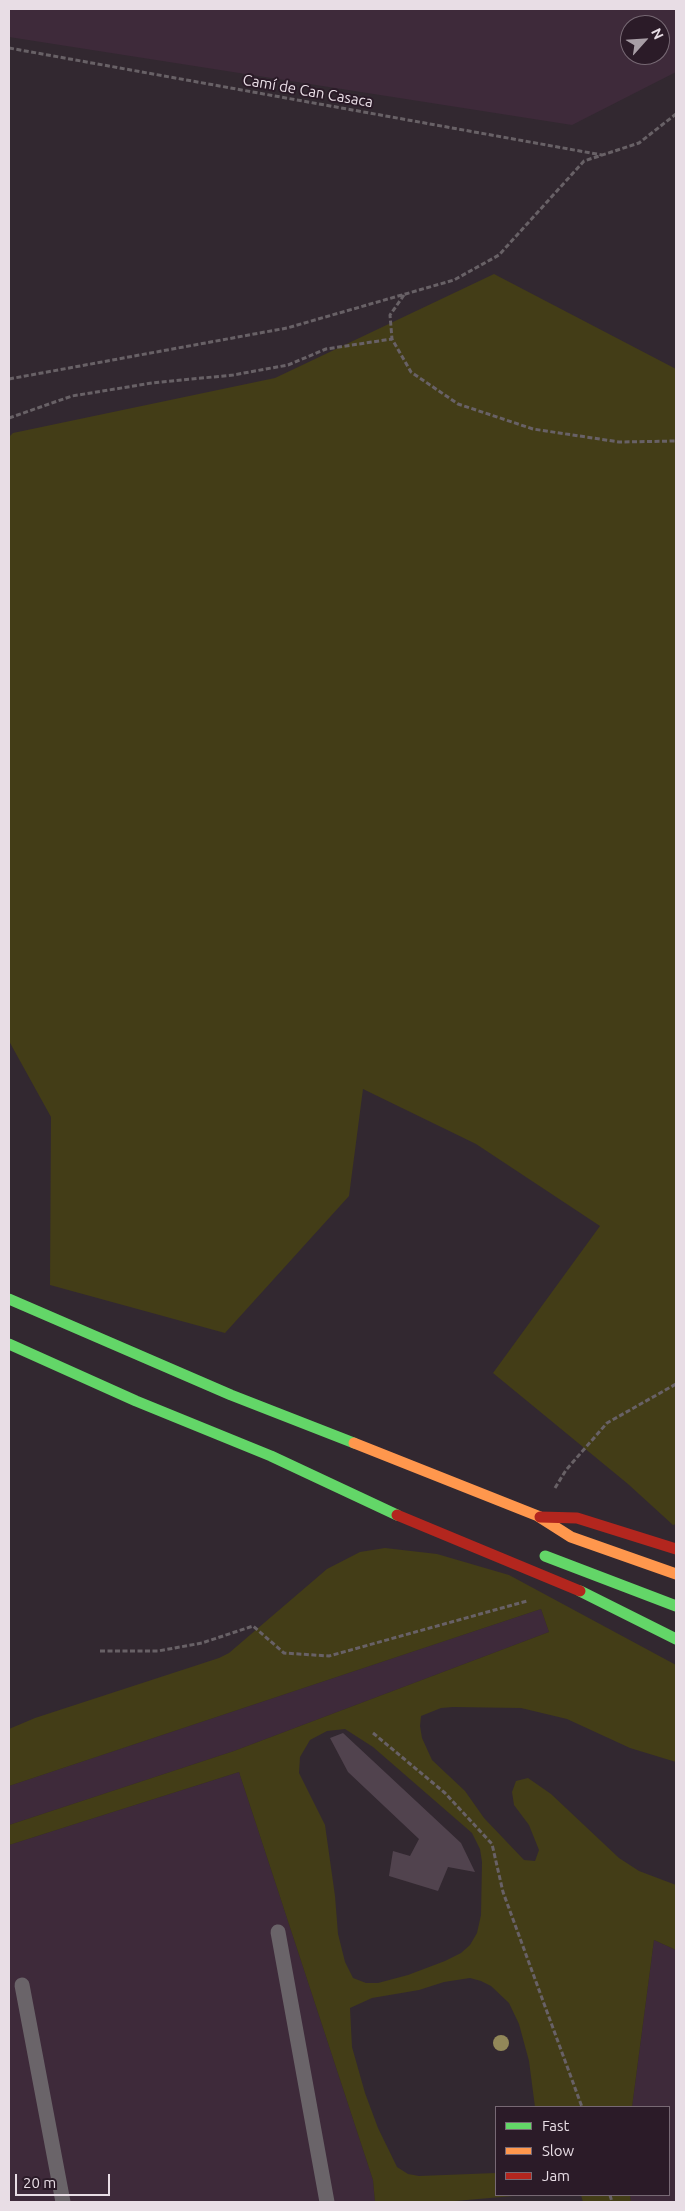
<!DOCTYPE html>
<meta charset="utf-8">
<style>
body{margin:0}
#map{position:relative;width:685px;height:2211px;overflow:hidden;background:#322830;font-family:Ubuntu,sans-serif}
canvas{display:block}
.frame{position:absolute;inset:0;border:10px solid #e8dde5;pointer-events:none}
.legend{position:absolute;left:495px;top:2106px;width:175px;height:90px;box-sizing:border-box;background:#2b1b28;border:1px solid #776974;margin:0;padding:6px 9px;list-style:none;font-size:15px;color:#e8dde5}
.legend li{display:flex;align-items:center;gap:10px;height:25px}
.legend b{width:25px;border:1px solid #776974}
.north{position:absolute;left:620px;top:15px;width:50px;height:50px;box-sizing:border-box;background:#2b1b28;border:1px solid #776974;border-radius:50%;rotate:64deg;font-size:14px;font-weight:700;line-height:20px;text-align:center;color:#e8dde5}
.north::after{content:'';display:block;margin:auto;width:18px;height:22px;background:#a89ea6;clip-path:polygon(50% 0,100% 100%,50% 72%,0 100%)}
.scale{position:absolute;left:15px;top:2174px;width:95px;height:22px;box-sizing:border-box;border:2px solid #e8dde5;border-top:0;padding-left:6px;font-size:15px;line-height:18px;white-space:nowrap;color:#e8dde5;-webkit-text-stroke:4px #2b1b28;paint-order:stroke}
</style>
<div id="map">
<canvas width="685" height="2211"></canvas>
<div class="frame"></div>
<ul class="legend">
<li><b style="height:6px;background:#63d668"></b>Fast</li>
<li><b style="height:6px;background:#ff974d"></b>Slow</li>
<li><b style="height:6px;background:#b3261e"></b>Jam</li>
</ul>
<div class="north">N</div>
<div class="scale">20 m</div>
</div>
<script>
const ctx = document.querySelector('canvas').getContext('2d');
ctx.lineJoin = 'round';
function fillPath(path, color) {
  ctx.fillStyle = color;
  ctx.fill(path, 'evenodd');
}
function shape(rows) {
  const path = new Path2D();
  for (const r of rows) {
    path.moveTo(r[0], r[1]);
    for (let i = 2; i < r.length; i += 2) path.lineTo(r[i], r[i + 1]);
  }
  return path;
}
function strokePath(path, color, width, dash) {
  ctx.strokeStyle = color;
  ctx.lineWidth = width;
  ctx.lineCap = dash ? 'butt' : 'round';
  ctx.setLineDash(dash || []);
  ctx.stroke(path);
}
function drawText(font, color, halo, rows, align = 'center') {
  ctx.font = font + ' Ubuntu,sans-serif';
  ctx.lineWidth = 4;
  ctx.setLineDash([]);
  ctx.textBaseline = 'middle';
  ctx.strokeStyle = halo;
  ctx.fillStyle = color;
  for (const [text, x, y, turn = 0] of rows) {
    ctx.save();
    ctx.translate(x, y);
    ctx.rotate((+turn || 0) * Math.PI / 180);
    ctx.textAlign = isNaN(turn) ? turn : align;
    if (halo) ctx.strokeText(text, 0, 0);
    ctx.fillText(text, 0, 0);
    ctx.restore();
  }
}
const built = shape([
 [9,9,676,9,676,72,572,125,9,37],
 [630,25,660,25,660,55,630,55],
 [541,1609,549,1632,234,1751,9,1825,9,1786],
 [239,1772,373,2180,375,2202,9,2202,9,1845],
 [654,1940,676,1950,676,2202,631,2202,630,2195,669,2195,669,2107,632,2107]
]);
const green = shape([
 [494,274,676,369,676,1524,673,1525,628,1484,493,1373,600,1226,476,1144,363,1089,349,1196,225,1333,50,1285,51,1117,9,1041,9,437,13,433,275,378],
 [385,1548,437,1554,509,1575,676,1665,676,1762,630,1748,567,1719,521,1708,453,1707,441,1708,421,1716,420,1726,422,1738,432,1760,465,1791,484,1818,524,1860,535,1861,539,1850,529,1825,514,1805,512,1792,516,1781,528,1778,551,1794,619,1858,639,1871,676,1885,676,1950,654,1940,632,2107,535,2107,529,2061,519,2024,509,2003,491,1986,481,1981,470,1978,444,1982,419,1990,372,1998,350,2008,352,2047,365,2093,378,2128,397,2167,408,2174,419,2176,496,2173,496,2195,518,2195,513,2196,444,2202,375,2202,373,2180,239,1772,9,1845,9,1825,234,1751,549,1632,541,1609,9,1786,9,1729,35,1718,219,1658,229,1653,327,1569,360,1552],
 [345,1729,373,1747,472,1833,480,1849,482,1862,481,1915,477,1933,470,1945,461,1953,445,1961,408,1975,378,1983,366,1983,353,1978,345,1962,338,1934,335,1896,325,1825,299,1773,300,1757,310,1740,327,1731],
 [581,2195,630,2195,631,2202,583,2202]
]);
const building = shape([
 [343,1733,461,1843,475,1872,448,1867,438,1891,389,1876,393,1851,410,1856,419,1839,348,1772,330,1738]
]);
const path = shape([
 [9,48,602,155],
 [404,295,390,315,392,339,411,372,458,404,533,429,619,442,676,441],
 [9,379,287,328,454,280,499,255,584,161,639,143,676,114],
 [9,418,72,396,152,383,233,375,288,365,326,349,392,339],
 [555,1488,566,1470,607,1423,676,1384],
 [100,1651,158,1651,202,1643,253,1626,284,1653,329,1656,527,1601],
 [373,1733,445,1793,492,1844,503,1892,582,2107],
 [610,2195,612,2202]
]);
const lane = shape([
 [278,1932,327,2202],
 [22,1985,63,2202]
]);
const fast = shape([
 [9,1299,231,1395,354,1443],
 [9,1344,136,1401,271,1456,397,1515],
 [545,1556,676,1606],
 [580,1591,676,1639]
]);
const slow = shape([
 [354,1443,538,1516,571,1537,676,1574]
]);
const jam = shape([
 [397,1515,580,1591],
 [540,1517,577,1518,676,1549]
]);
const trees = [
 [501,2043]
];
const streetNames = [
 ["Camí de Can Casaca",308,91,10]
];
fillPath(built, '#3e2a3a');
fillPath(green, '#433d17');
fillPath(building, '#51434e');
strokePath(path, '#686166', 3, [5, 2.5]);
strokePath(lane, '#6a6469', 15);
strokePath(fast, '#63d668', 11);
strokePath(slow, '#ff974d', 11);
strokePath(jam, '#b3261e', 11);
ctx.fillStyle = '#928859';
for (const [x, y] of trees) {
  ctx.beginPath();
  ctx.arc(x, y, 8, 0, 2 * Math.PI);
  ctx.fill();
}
drawText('15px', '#e8dde5', '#2b1b28', streetNames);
</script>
